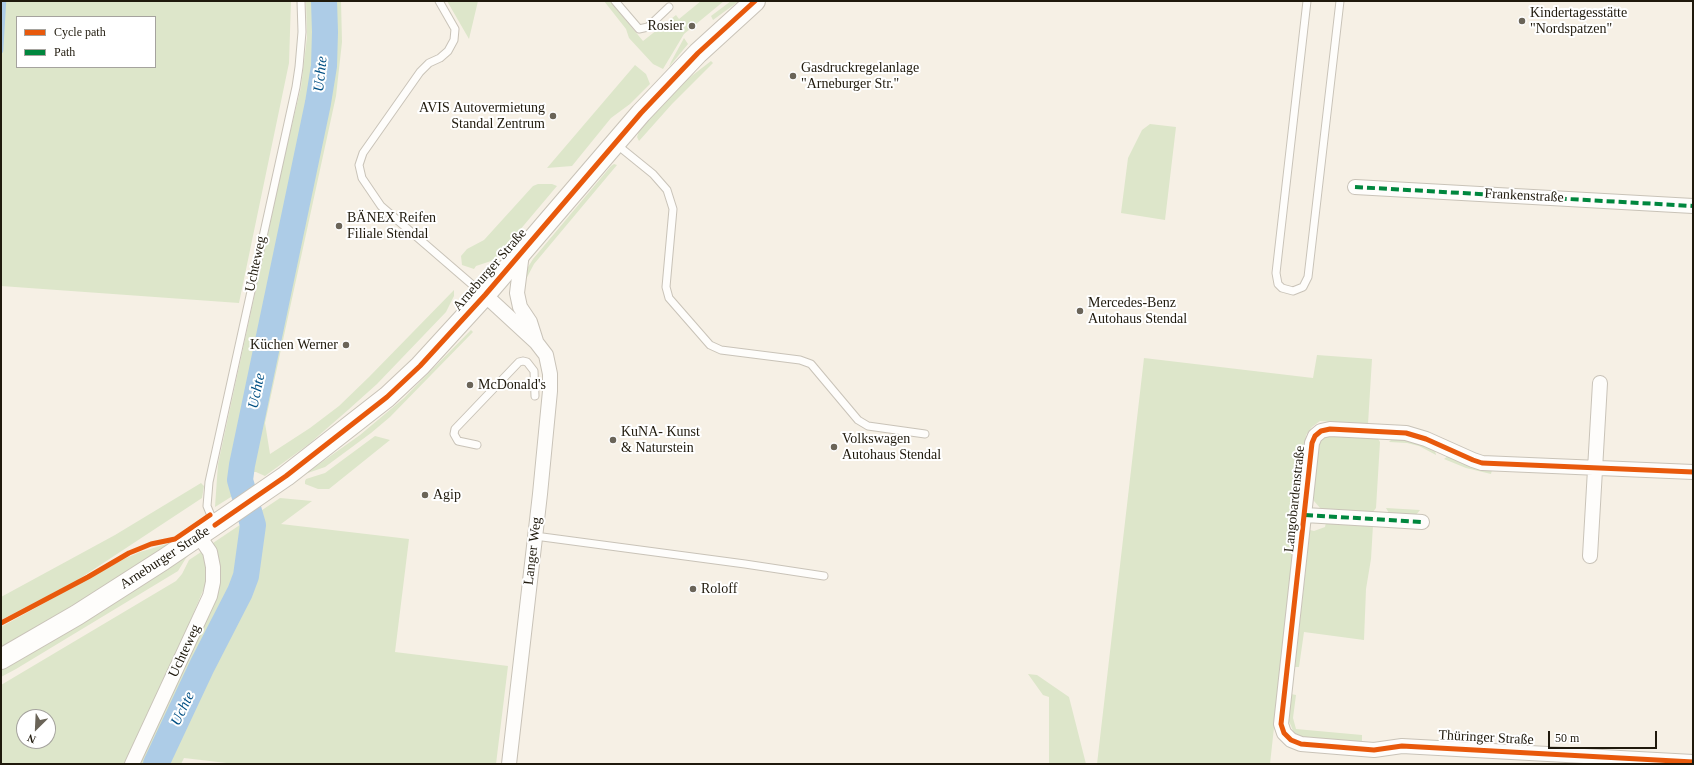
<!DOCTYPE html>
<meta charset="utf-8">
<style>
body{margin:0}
#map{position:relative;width:1694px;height:765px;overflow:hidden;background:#f6f0e5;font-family:"Times New Roman",serif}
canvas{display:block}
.frame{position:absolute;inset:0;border:2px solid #1f190c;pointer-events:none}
.legend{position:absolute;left:16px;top:16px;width:140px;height:52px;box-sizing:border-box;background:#fff;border:1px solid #a5a39e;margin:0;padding:5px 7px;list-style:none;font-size:12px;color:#1f190c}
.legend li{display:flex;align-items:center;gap:8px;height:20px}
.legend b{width:20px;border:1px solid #a5a39e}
.north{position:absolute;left:16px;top:709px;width:40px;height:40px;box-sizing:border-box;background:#fff;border:1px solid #a5a39e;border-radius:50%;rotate:204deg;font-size:11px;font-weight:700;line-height:16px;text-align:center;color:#1f190c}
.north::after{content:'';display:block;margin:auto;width:14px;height:18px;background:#6a6458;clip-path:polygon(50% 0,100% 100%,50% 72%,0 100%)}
.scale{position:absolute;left:1548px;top:731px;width:109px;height:18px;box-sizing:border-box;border:2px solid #1f190c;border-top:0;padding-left:5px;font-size:12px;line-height:14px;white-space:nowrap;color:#1f190c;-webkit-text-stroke:3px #fff;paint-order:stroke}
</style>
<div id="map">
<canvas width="1694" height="765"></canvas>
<div class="frame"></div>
<ul class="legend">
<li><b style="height:5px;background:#e8590c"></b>Cycle path</li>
<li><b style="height:5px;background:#00873e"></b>Path</li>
</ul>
<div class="north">N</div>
<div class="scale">50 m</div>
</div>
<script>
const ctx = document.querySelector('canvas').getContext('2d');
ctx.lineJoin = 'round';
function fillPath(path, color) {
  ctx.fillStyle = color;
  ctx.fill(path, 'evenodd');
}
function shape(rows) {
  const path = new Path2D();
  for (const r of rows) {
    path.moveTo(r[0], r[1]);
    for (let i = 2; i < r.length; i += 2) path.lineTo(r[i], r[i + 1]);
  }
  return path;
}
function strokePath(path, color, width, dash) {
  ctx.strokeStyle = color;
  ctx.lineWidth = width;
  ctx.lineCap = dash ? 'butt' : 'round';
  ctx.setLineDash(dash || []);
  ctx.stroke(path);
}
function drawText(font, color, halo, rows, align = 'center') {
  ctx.font = font + ' "Times New Roman",serif';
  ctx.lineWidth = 4;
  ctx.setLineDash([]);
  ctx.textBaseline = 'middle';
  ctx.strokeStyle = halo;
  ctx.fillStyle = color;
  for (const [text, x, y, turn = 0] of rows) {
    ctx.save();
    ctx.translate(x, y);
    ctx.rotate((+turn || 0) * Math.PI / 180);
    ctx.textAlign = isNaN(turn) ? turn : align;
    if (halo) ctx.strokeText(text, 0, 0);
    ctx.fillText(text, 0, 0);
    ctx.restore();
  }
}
const green = shape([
 [1,1,291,1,289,63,239,303,1,286],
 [17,17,155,17,155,67,17,67],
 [306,1,341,1,342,42,336,96,265,423,270,454,310,428,339,406,369,377,454,290,454,296,446,312,377,384,348,410,309,444,265,476,256,472,250,472,250,485,215,507,218,464,286,150,301,87,307,37],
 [447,1,478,1,469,39],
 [604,1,610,1,643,41,676,15,679,19,701,1,724,1,684,34,663,69,653,64,629,38,626,29],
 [731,1,739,1,713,20,711,16],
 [684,38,688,44,669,67,671,62],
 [711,61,713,63,672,104,639,141,637,137,640,128,676,88],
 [635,65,646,74,650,84,630,104,611,118,572,166,547,168],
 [1150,124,1176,127,1165,220,1121,213,1128,158,1142,130],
 [614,164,617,165,534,264,522,287,525,272,533,259,611,166],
 [538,184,552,184,557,186,497,257,491,261,476,266,474,269,462,265,461,256,467,249,484,240,533,186],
 [471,330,473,332,390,417,371,433,325,467,305,474,360,435,404,398],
 [1317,355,1372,359,1368,424,1320,421,1312,427,1306,435,1270,764,1097,764,1144,358,1313,378],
 [1332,435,1377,437,1380,442,1376,508,1373,512,1325,510,1320,508,1314,501,1313,497,1319,445,1323,438],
 [375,436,390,440,329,489,318,489,305,484,305,481,306,479,325,473],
 [1393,438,1412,439,1435,450,1436,455,1419,446,1407,443,1389,442],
 [1448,456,1492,470,1491,474,1466,468,1444,459],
 [201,483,204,486,202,498,76,581,1,620,1,597,115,535],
 [280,498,312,501,281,524,409,539,395,652,508,666,496,764,235,764,184,758,181,764,139,764,205,623,213,543],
 [1386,508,1420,510,1416,515,1389,513],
 [1326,522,1373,525,1371,559,1366,589,1364,640,1304,632,1299,667,1295,667,1310,530,1314,531,1325,527],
 [170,543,96,594,1,650,1,627,124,559,140,552],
 [195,549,186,558,178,571,16,669,1,677,1,668],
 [201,552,206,559,208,584,204,588,190,622,127,764,1,764,1,685,176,581,182,574,189,560],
 [24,717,48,717,48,741,24,741],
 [1028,674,1037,675,1069,697,1086,764,1049,764,1049,697,1043,695],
 [1291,694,1296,695,1293,718,1296,729,1362,735,1362,743,1303,738,1298,736,1294,733,1289,721]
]);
const stream = shape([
 [1,51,4,1]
]);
const river = shape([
 [156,764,202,666,240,592,246,576,253,525,240,480,242,465,318,103,324,66,325,32,324,1]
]);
const service = shape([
 [439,1,455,29,454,40,448,51,440,58,429,63,420,72,363,153,359,165,362,178,381,206,483,294],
 [615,1,639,29,648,27,669,7],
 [1307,1,1276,273,1278,284,1282,288,1293,291,1303,287,1308,277,1340,1],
 [616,144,653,174,667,190,673,209,666,287,669,298,710,345,721,350,800,360,811,364,858,420,868,426,925,434],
 [477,445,458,441,454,434,455,429,519,362,523,361,527,362,534,371,535,396],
 [214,523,207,506,209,482,296,87,299,67,302,32,301,1],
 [535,536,745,564,824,576]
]);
const minor = shape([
 [1355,187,1693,206],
 [522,253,517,293,520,307,530,322,536,341],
 [485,295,536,342,546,355,550,374,550,391,540,494,509,764],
 [1693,472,1482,463,1473,460,1426,439,1406,433,1330,429,1321,431,1315,436,1312,443,1281,724,1284,733,1291,740,1301,744,1374,750,1402,746,1693,762],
 [1305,515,1422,522],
 [1590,556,1600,383],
 [132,764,210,596,213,582,213,567,210,552,199,536]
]);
const secondary = shape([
 [1,659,77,615,163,560,225,518,286,476,387,397,420,366,485,295,641,113,698,53,755,1]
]);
const quiet = shape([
 [1355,187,1693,206],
 [1305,515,1422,522]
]);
const cycleway = shape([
 [1693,472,1482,463,1473,460,1426,439,1406,433,1330,429,1321,431,1315,436,1312,443,1281,724,1284,733,1291,740,1301,744,1374,750,1402,746,1693,762],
 [215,525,286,476,387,397,420,366,485,295,641,113,698,53,755,1],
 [1,623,88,577,129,553,151,544,175,539,210,515]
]);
const markers = [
 [1522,21,4,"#6a6458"],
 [692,26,4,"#6a6458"],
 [793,76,4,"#6a6458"],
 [553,116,4,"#6a6458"],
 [339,226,4,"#6a6458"],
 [1080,311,4,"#6a6458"],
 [346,345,4,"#6a6458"],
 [470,385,4,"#6a6458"],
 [613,440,4,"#6a6458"],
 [834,447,4,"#6a6458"],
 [425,495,4,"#6a6458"],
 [693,589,4,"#6a6458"]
];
const poiNames = [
 ["Kindertagesstätte",1530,13],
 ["\"Nordspatzen\"",1530,29],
 ["Rosier",684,26,"right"],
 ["Gasdruckregelanlage",801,68],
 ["\"Arneburger Str.\"",801,84],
 ["AVIS Autovermietung",545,108,"right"],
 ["Standal Zentrum",545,124,"right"],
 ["BÄNEX Reifen",347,218],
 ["Filiale Stendal",347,234],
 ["Mercedes-Benz",1088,303],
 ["Autohaus Stendal",1088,319],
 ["Küchen Werner",338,345,"right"],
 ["McDonald's",478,385],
 ["KuNA- Kunst",621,432],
 ["& Naturstein",621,448],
 ["Volkswagen",842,439],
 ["Autohaus Stendal",842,455],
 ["Agip",433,495],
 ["Roloff",701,589]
];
const streetNames = [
 ["Frankenstraße",1524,196,3],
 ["Uchteweg",256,264,-78],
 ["Arneburger Straße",490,270,-49],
 ["Langobardenstraße",1295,499,-84],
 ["Langer Weg",533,551,-83],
 ["Arneburger Straße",165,558,-33],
 ["Uchteweg",185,651,-65],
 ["Thüringer Straße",1486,738,3]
];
const waterNames = [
 ["Uchte",321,74,-84],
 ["Uchte",257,391,-78],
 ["Uchte",183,709,-64]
];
fillPath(green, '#dde6ca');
strokePath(stream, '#adcce7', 4.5);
strokePath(river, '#adcce7', 26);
strokePath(service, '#c9c3b8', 9);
strokePath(minor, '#c9c3b8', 16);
strokePath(secondary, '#c9c3b8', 22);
strokePath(service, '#fefdfb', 7);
strokePath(minor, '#fefdfb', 14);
strokePath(secondary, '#fefdfb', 20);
strokePath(quiet, '#00873e', 4, [8, 4]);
strokePath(cycleway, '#e8590c', 5);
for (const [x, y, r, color] of markers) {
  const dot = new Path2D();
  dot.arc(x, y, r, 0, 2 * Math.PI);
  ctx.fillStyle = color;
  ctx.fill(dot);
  strokePath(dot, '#fff', 1.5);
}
drawText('14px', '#1f190c', '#fff', poiNames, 'left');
drawText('14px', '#1f190c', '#fff', streetNames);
drawText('italic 15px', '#004f83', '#fff', waterNames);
</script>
